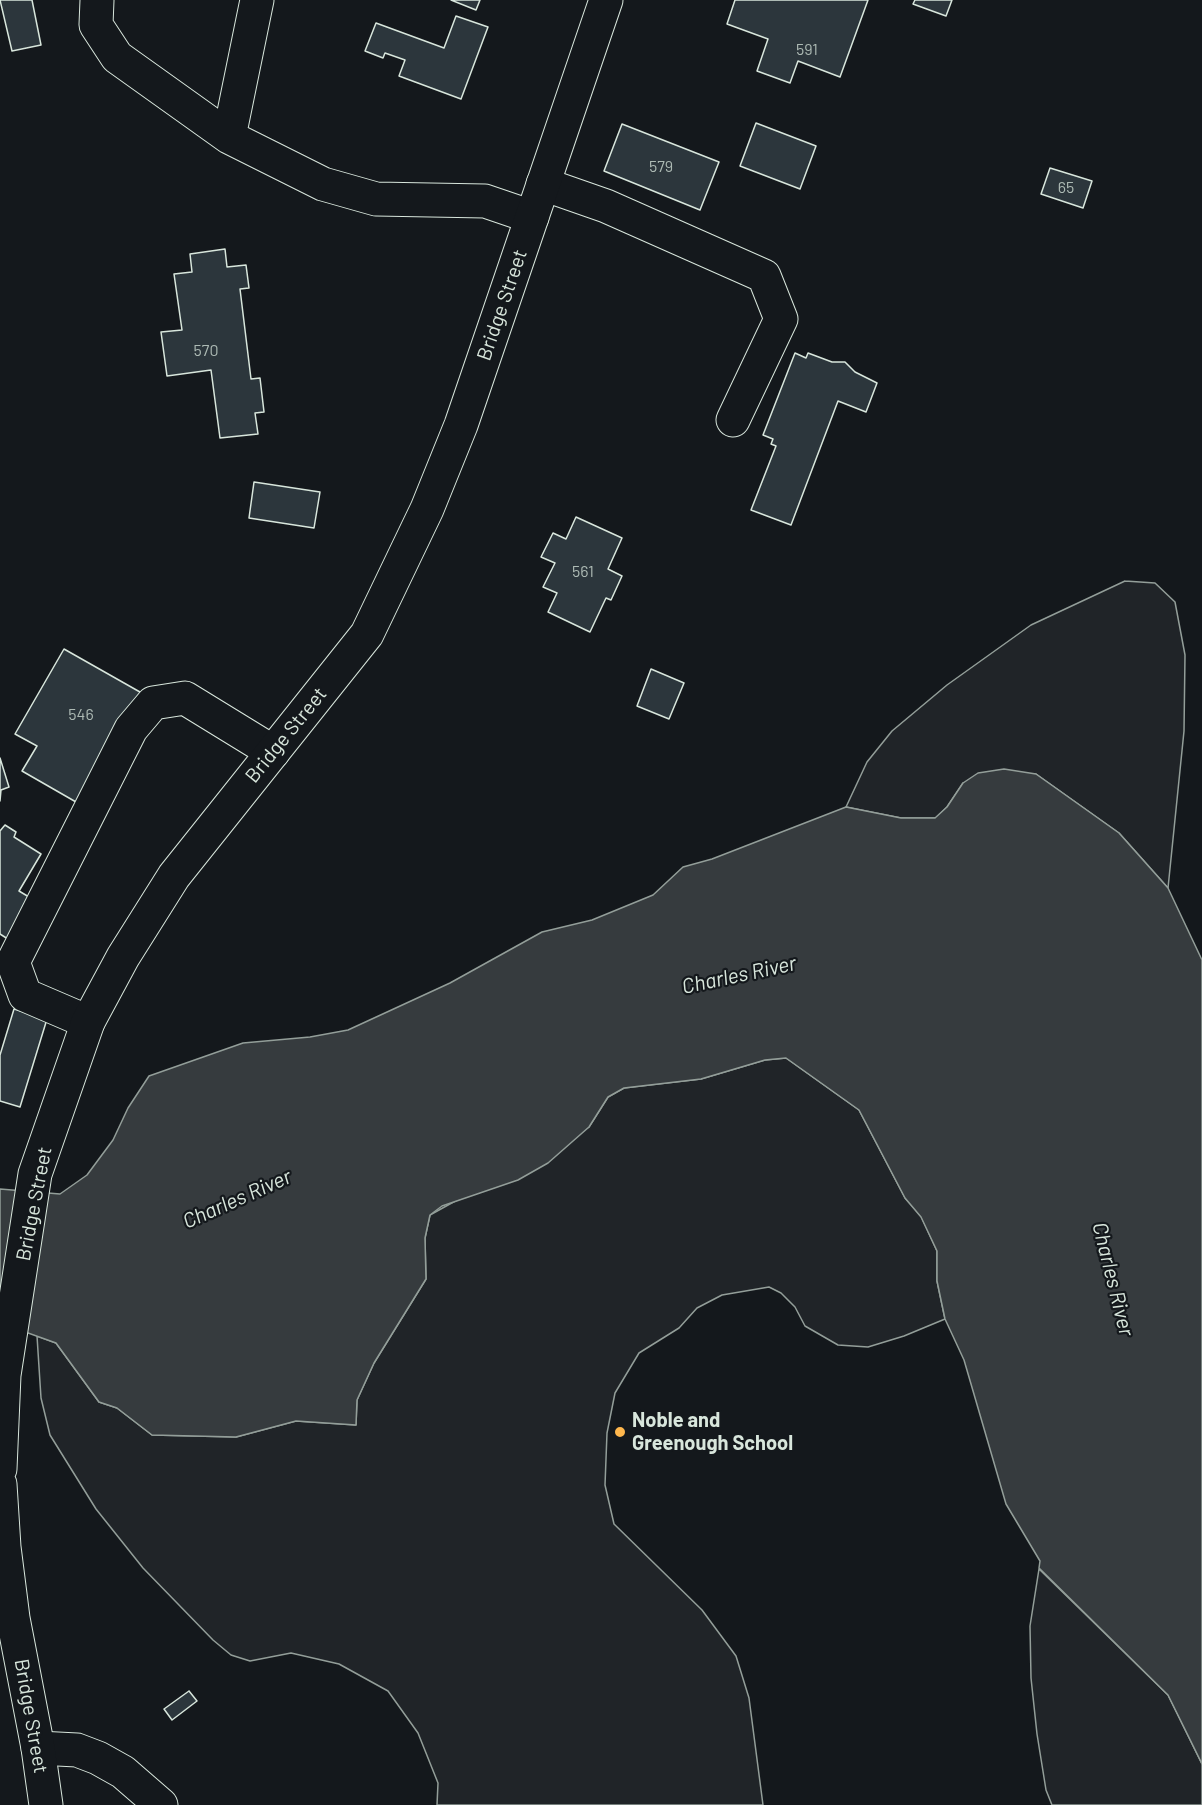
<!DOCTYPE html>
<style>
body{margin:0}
canvas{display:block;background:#14181c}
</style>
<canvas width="1202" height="1805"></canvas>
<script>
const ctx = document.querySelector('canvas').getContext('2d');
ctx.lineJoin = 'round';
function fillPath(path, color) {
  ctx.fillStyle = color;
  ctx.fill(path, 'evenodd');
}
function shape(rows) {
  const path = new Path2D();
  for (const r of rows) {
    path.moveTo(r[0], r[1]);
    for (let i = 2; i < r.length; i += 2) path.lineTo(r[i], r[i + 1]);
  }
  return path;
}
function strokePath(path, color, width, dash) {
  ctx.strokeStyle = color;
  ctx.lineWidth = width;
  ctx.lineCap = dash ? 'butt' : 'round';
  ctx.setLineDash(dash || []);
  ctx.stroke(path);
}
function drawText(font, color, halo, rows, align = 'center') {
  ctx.font = font + ' Barlow,sans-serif';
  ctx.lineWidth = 4.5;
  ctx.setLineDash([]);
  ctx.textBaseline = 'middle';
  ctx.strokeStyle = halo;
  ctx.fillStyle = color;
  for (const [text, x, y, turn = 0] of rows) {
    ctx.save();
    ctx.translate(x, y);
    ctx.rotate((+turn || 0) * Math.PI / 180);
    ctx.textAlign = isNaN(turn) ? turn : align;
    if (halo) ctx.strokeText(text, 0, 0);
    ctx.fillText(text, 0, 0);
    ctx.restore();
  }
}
const green = shape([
 [1125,581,1155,583,1175,602,1185,655,1184,731,1168,888,1119,833,1036,774,963,783,947,807,936,818,901,818,846,807,867,762,892,731,947,685,1031,625,1125,581],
 [786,1058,859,1110,905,1198,921,1216,937,1251,937,1281,945,1319,904,1336,868,1347,838,1345,805,1326,795,1307,781,1293,769,1287,722,1295,697,1308,679,1328,639,1353,615,1393,607,1433,605,1485,614,1524,702,1610,736,1656,749,1698,763,1805,437,1805,438,1783,418,1733,388,1691,339,1664,291,1653,250,1661,231,1655,213,1640,143,1568,96,1509,50,1435,41,1398,37,1336,56,1343,99,1402,117,1408,152,1435,236,1437,296,1421,356,1425,357,1400,374,1363,426,1279,425,1238,430,1215,589,1127,608,1097,624,1088,701,1079,765,1060,786,1058],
 [1039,1569,1168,1695,1202,1764,1202,1805,1052,1805,1046,1790,1037,1734,1031,1678,1030,1626,1039,1569]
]);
const water = shape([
 [1004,769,1036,774,1119,833,1168,888,1202,960,1202,1764,1168,1695,1039,1568,1040,1561,1006,1504,964,1360,945,1319,937,1281,937,1251,921,1217,905,1198,859,1110,786,1058,765,1060,701,1079,624,1088,608,1097,589,1127,548,1163,518,1180,442,1206,430,1215,425,1238,426,1279,374,1363,357,1400,356,1425,296,1421,236,1437,152,1435,117,1408,99,1402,56,1343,0,1323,0,1189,60,1194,87,1175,113,1140,128,1108,149,1076,243,1043,310,1037,348,1030,450,983,542,932,592,920,653,895,683,867,712,859,846,807,901,818,935,818,947,807,963,783,978,773,1004,769]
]);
const building = shape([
 [0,0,32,0,41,45,12,51,0,0],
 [451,0,480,0,476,10,451,0],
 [868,0,840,77,798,61,790,83,757,71,768,39,727,24,735,0,868,0],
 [915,0,952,0,946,16,913,4,915,0],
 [456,16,488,27,461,99,399,76,405,60,385,53,383,58,365,51,376,23,444,48,456,16],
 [756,123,816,146,800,189,740,166,756,123],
 [622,124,719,162,700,210,604,171,622,124],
 [1050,168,1092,181,1083,208,1041,194,1050,168],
 [225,249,227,267,246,265,249,288,240,289,251,379,260,378,264,412,255,413,258,434,220,438,211,370,167,376,161,332,182,330,174,274,192,272,190,254,225,249],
 [795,353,806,358,808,353,832,362,845,362,855,372,877,383,866,412,838,401,791,525,751,510,776,446,771,444,773,439,763,435,795,353],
 [254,482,320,492,314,528,249,518,254,482],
 [576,517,622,538,608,569,622,576,611,600,606,598,590,632,548,612,557,593,543,587,555,563,541,557,553,533,566,539,576,517],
 [64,649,147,696,83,806,22,771,37,746,15,734,64,649],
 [651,669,684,683,669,719,637,706,651,669],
 [0,758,9,787,1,790,0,801,0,758],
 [5,825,16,832,14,837,41,854,19,891,34,900,11,941,0,934,0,831,5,825],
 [14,1009,47,1019,20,1107,0,1101,0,1055,14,1009],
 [189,1691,197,1701,172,1720,164,1709,189,1691]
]);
const minor = shape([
 [97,0,96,25,117,57,229,137,323,184,376,199,485,201,532,217],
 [229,137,257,0],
 [543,184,606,206,764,276,781,319,733,420],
 [88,1022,25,995,13,962,131,729,153,703,185,698,273,752],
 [38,1748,77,1750,98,1758,123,1772,161,1805]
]);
const major = shape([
 [0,1469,4,1375,35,1174,88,1022,123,957,174,876,367,634,427,509,461,425,606,0],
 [0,1484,4,1547,13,1618,38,1748,46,1805]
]);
const markers = [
 [620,1432,6,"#ffb74d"]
];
const numberNames = [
 ["591",807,50],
 ["579",661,167],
 ["65",1066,188],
 ["570",206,351],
 ["561",583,572],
 ["546",81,715]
];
const streetNames = [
 ["Bridge Street",502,305,-71],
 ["Bridge Street",286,735,-51],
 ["Bridge Street",34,1204,-79],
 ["Bridge Street",31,1716,80]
];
const poiNames = [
 ["Noble and",632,1420],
 ["Greenough School",632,1443]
];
const waterNames = [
 ["Charles River",739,975,-12],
 ["Charles River",237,1199,-24],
 ["Charles River",1113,1279,76]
];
fillPath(green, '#202428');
strokePath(green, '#939e99', 1.5);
fillPath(water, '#363b3e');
strokePath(water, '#939e99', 1.5);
fillPath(building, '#2c363c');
strokePath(building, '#d8e6dc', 1.5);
strokePath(minor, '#d8e6dc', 35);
strokePath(major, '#d8e6dc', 35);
strokePath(minor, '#14181c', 33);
strokePath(major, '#14181c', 33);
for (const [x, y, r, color] of markers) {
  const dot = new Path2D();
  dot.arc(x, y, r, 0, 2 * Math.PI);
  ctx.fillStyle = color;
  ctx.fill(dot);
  strokePath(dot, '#14181c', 2);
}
drawText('16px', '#adbab4', null, numberNames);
drawText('20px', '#d8e6dc', '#14181c', streetNames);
drawText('bold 20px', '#d8e6dc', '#14181c', poiNames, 'left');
drawText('italic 21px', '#d8e6dc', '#14181c', waterNames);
</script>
